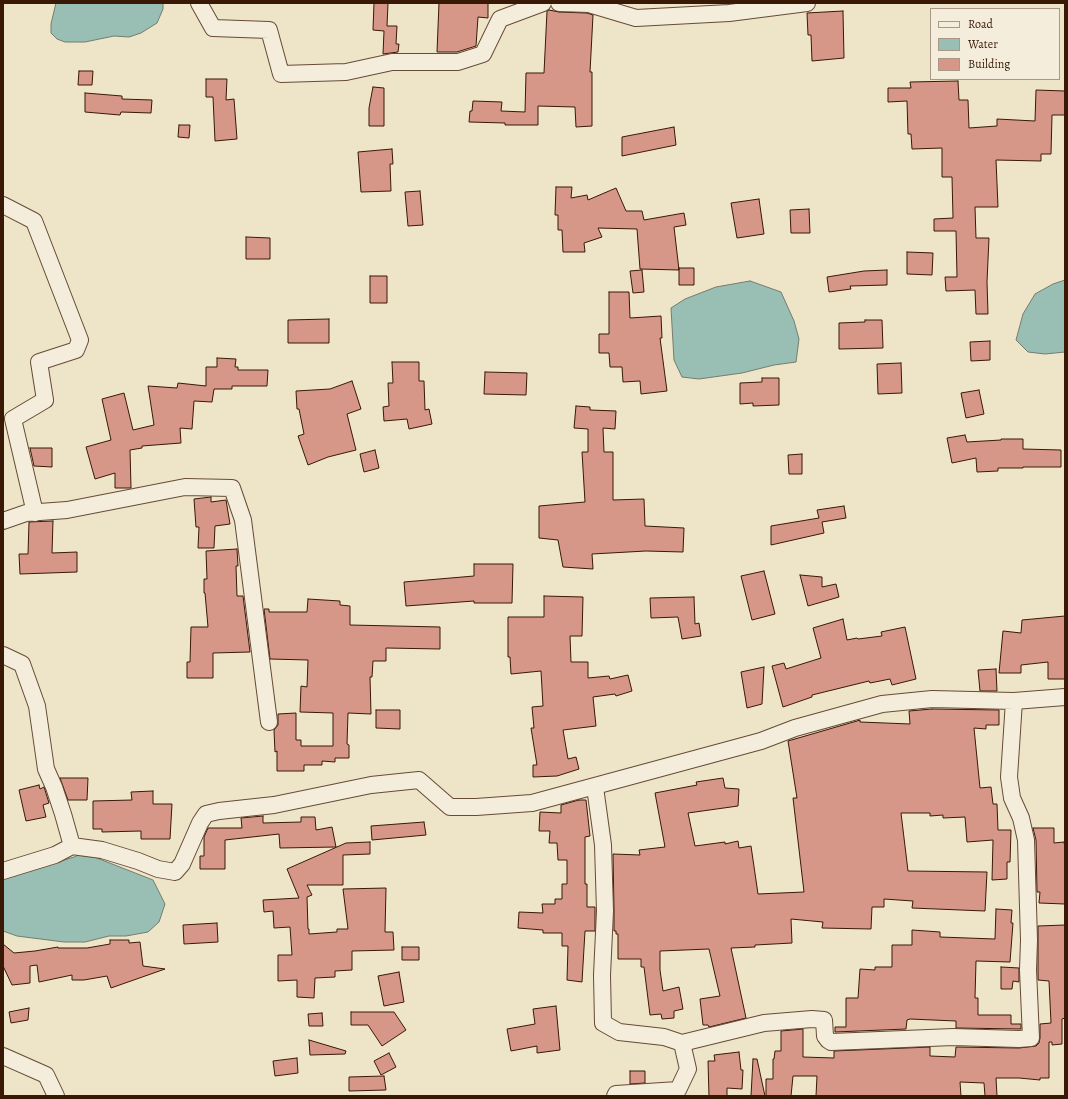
<!DOCTYPE html>
<style>
body{margin:0}
#map{position:relative;width:1068px;height:1099px;overflow:hidden;background:#eee4c8;font-family:Alegreya,serif}
canvas{display:block}
.frame{position:absolute;inset:0;border:4px solid #391806;pointer-events:none}
.legend{position:absolute;left:930px;top:8px;width:130px;height:72px;box-sizing:border-box;background:#f4eddb;border:1px solid #a99886;margin:0;padding:5px 7px;list-style:none;font-size:12px;color:#391806}
.legend li{display:flex;align-items:center;gap:8px;height:20px}
.legend b{width:20px;border:1px solid #a99886}
</style>
<div id="map">
<canvas width="1068" height="1099"></canvas>
<div class="frame"></div>
<ul class="legend">
<li><b style="height:5px;background:#f4eddb"></b>Road</li>
<li><b style="height:11px;background:#99bfb4"></b>Water</li>
<li><b style="height:11px;background:#d69688"></b>Building</li>
</ul>
</div>
<script>
const ctx = document.querySelector('canvas').getContext('2d');
ctx.lineJoin = 'round';
function fillPath(path, color) {
  ctx.fillStyle = color;
  ctx.fill(path, 'evenodd');
}
function shape(rows) {
  const path = new Path2D();
  for (const r of rows) {
    path.moveTo(r[0], r[1]);
    for (let i = 2; i < r.length; i += 2) path.lineTo(r[i], r[i + 1]);
  }
  return path;
}
function strokePath(path, color, width, dash) {
  ctx.strokeStyle = color;
  ctx.lineWidth = width;
  ctx.lineCap = dash ? 'butt' : 'round';
  ctx.setLineDash(dash || []);
  ctx.stroke(path);
}
const water = shape([
 [56,3,163,3,163,9,157,23,141,33,129,37,114,36,85,42,65,42,57,39,51,33,51,24,56,3],
 [1065,280,1065,352,1045,354,1028,352,1016,340,1023,314,1035,294,1053,284,1065,280],
 [750,281,781,292,794,321,799,339,796,362,774,365,742,373,699,379,682,377,674,360,671,308,685,299,716,287,750,281],
 [84,853,153,880,165,904,159,922,148,932,126,936,109,936,85,942,64,942,17,936,3,931,3,879,74,857,84,853]
]);
const building = shape([
 [374,3,388,3,387,26,397,26,396,44,399,44,398,52,383,54,384,31,373,30,374,3],
 [439,3,488,3,488,18,478,17,476,46,457,52,437,52,439,3],
 [549,10,559,12,587,13,593,15,590,72,592,72,592,126,576,127,575,107,538,106,538,125,505,125,505,123,469,122,470,111,472,111,473,101,502,102,501,111,525,112,526,73,544,73,547,11,549,10],
 [843,11,844,58,812,61,811,35,808,35,807,13,843,11],
 [79,71,93,71,92,85,78,85,79,71],
 [206,79,227,79,226,100,234,99,237,139,215,141,213,97,206,97,206,79],
 [958,81,959,100,968,100,969,128,997,126,997,119,1035,121,1036,90,1065,91,1065,115,1052,115,1051,154,1041,154,1041,161,996,160,998,207,975,207,976,238,989,238,987,282,988,314,976,314,975,290,946,291,945,277,957,277,956,231,934,231,934,219,953,218,952,177,942,177,942,148,912,149,911,134,908,134,907,101,888,102,888,88,911,88,910,82,958,81],
 [373,87,384,88,384,126,369,126,369,108,373,87],
 [85,93,122,96,122,99,152,100,151,113,121,112,120,115,85,112,85,93],
 [179,125,190,125,189,138,178,137,179,125],
 [674,127,676,145,622,156,622,137,674,127],
 [392,149,393,164,390,164,391,191,361,192,358,152,392,149],
 [556,187,572,187,571,198,587,195,588,200,616,188,626,211,642,211,644,220,684,213,686,225,674,227,679,270,640,269,637,229,598,228,602,237,584,243,585,252,563,252,562,230,558,230,558,215,555,215,556,187],
 [420,191,423,225,408,226,405,192,420,191],
 [759,199,764,234,737,238,731,203,759,199],
 [809,209,810,233,791,233,790,210,809,209],
 [246,237,270,238,270,259,246,259,246,237],
 [907,252,933,253,932,275,907,274,907,252],
 [679,268,694,268,694,285,679,285,679,268],
 [642,270,644,292,633,293,630,271,642,270],
 [887,270,887,285,850,286,851,289,829,292,827,277,864,271,887,270],
 [370,276,387,276,387,303,370,303,370,276],
 [609,292,629,292,630,318,661,316,662,338,660,338,667,391,641,394,640,381,623,382,622,367,610,367,609,353,599,353,599,334,609,334,609,292],
 [329,319,329,343,288,343,288,320,329,319],
 [865,320,882,320,883,348,839,349,839,323,865,322,865,320],
 [990,341,990,360,971,361,970,342,990,341],
 [217,358,236,359,235,367,238,367,238,370,268,370,267,386,232,386,232,389,214,389,212,402,194,401,192,429,180,428,181,443,142,446,142,448,130,450,131,488,115,488,115,473,95,479,86,447,111,440,102,399,124,393,133,430,154,425,148,386,177,388,178,383,206,386,206,367,217,367,217,358],
 [392,362,419,362,419,381,424,381,425,410,429,409,432,424,409,429,407,419,384,421,383,407,389,406,388,383,393,383,392,362],
 [901,363,902,393,878,394,877,364,901,363],
 [485,372,527,373,526,395,484,394,485,372],
 [762,378,779,378,779,405,753,406,753,403,740,404,740,383,762,382,762,378],
 [352,381,361,409,347,414,356,450,328,457,308,465,298,436,304,434,299,409,297,409,296,391,330,389,352,381],
 [979,390,984,414,966,418,961,393,979,390],
 [576,406,590,407,590,410,616,411,615,429,603,428,604,452,613,452,613,500,644,499,645,526,684,528,683,552,646,551,592,554,593,569,563,567,558,540,539,538,539,506,585,502,582,452,588,452,588,429,574,428,576,406],
 [965,435,967,442,1001,440,1001,439,1023,439,1023,449,1061,450,1061,467,1023,467,1023,468,998,468,998,471,977,472,976,458,952,463,947,438,965,435],
 [30,448,52,448,52,467,34,466,30,448],
 [375,450,379,468,364,472,360,454,375,450],
 [802,454,802,474,789,474,788,455,802,454],
 [211,497,211,502,226,500,230,524,215,526,214,548,198,548,199,527,196,527,194,499,211,497],
 [844,506,846,518,822,522,824,533,771,545,771,526,819,518,817,510,844,506],
 [53,521,52,553,77,552,77,572,20,574,19,554,28,554,29,522,53,521],
 [237,549,238,566,236,566,237,596,243,596,250,652,213,653,213,678,187,678,187,662,190,662,191,627,208,627,205,593,204,593,204,579,207,579,206,551,237,549],
 [474,564,513,564,512,603,474,603,474,601,406,606,404,582,474,576,474,564],
 [764,571,775,614,752,620,741,576,764,571],
 [800,575,822,577,822,587,836,584,839,597,808,606,800,575],
 [544,596,583,597,582,636,570,636,571,662,588,662,588,678,609,676,610,679,628,675,632,691,616,696,615,694,593,697,596,726,563,730,568,759,576,757,579,769,557,776,533,777,533,765,537,765,531,728,534,728,532,707,543,706,541,671,511,674,510,657,508,657,508,617,544,617,544,596],
 [694,597,695,624,699,623,701,636,682,639,678,617,651,618,650,598,694,597],
 [308,599,340,601,340,605,350,606,350,625,440,627,440,649,386,648,386,661,373,661,372,677,370,677,371,714,348,713,347,744,349,745,349,758,335,758,335,762,322,761,322,765,304,765,304,771,277,771,277,751,275,752,274,730,278,725,278,714,296,713,296,740,301,740,301,746,333,746,333,713,300,712,301,686,307,687,308,660,270,659,264,609,269,609,269,612,307,612,308,599],
 [1065,616,1065,679,1048,679,1048,662,1021,665,1021,673,999,673,1003,631,1021,633,1022,620,1065,616],
 [843,619,847,640,857,638,858,639,882,636,881,632,905,627,916,679,892,685,890,679,870,683,869,681,812,695,812,697,783,707,772,666,784,663,786,669,821,658,813,628,843,619],
 [764,667,762,704,747,708,741,672,764,667],
 [996,669,997,691,980,691,978,670,996,669],
 [932,709,999,710,999,725,986,725,986,729,974,728,980,788,991,787,993,804,997,804,998,830,1011,830,1010,862,1007,862,1007,879,992,880,993,840,967,842,965,817,943,818,943,815,930,816,930,813,901,813,908,871,987,872,985,911,912,908,913,901,884,899,884,907,872,907,871,929,822,928,823,922,791,919,792,943,755,945,755,947,731,948,746,1018,709,1027,708,1025,703,1025,700,999,720,996,709,949,660,951,660,970,663,991,679,987,683,1009,674,1011,674,1018,662,1019,661,1014,650,1015,644,967,641,967,641,959,618,959,618,934,616,934,616,931,614,931,614,911,613,854,640,855,639,850,665,847,655,793,697,785,696,782,723,778,725,788,739,789,738,806,688,813,695,846,725,842,725,844,738,841,739,848,751,846,758,894,804,892,793,798,797,798,788,741,857,721,860,720,860,722,910,724,909,711,932,709],
 [376,710,400,710,400,729,376,728,376,710],
 [60,778,88,778,87,800,68,800,60,778],
 [39,785,40,789,44,787,49,803,43,805,46,817,26,821,19,790,39,785],
 [153,791,153,804,172,804,170,839,141,839,141,831,102,832,102,829,93,829,93,801,132,800,131,792,153,791],
 [579,800,586,800,590,836,585,837,585,884,587,884,587,907,595,907,595,931,585,931,582,982,567,980,568,946,562,946,562,933,543,933,543,930,518,928,519,912,543,913,542,904,555,904,555,899,562,899,562,884,567,884,567,860,558,860,557,843,549,843,550,831,539,831,540,812,561,813,561,805,579,800],
 [263,816,263,823,301,822,301,817,315,817,316,830,332,827,336,847,280,848,279,834,225,840,225,869,200,869,200,856,204,856,204,837,208,828,242,828,241,818,263,816],
 [424,822,426,835,372,840,371,826,424,822],
 [1033,828,1054,828,1054,843,1064,842,1065,847,1065,904,1039,903,1040,892,1037,892,1036,840,1033,828],
 [370,842,370,854,343,855,343,885,307,885,312,895,307,897,308,929,309,929,309,934,337,932,337,929,348,929,343,889,386,888,385,932,393,932,394,950,352,951,352,970,335,971,335,977,315,978,314,998,297,997,297,980,278,981,278,955,292,955,290,927,274,928,273,911,264,912,263,900,299,898,287,869,346,843,370,842],
 [996,909,1012,910,1011,923,1013,923,1010,962,976,961,975,998,978,998,978,1015,1011,1015,1011,1024,1021,1024,1021,1029,956,1028,956,1021,910,1019,907,1020,906,1029,835,1032,835,1027,846,1027,846,998,858,998,860,969,875,970,875,967,892,967,892,945,912,945,912,930,940,932,940,937,995,939,996,909],
 [217,923,218,942,184,944,183,925,217,923],
 [1065,925,1065,1018,1062,1019,1062,1044,1052,1045,1052,1042,1049,1042,1049,1078,1040,1078,1040,1080,1019,1078,996,1078,997,1096,985,1096,984,1083,960,1082,961,1096,816,1096,817,1076,793,1076,791,1096,766,1096,766,1079,773,1079,773,1059,774,1059,775,1051,781,1051,781,1031,803,1029,803,1057,834,1058,834,1051,930,1047,930,1056,955,1057,956,1047,1019,1048,1036,1046,1039,1043,1040,1038,1040,1024,1051,1023,1049,981,1038,980,1038,926,1065,925],
 [110,940,129,940,129,943,140,942,143,966,165,969,111,988,107,976,84,980,72,980,72,975,39,982,37,965,30,966,30,983,12,985,3,966,3,944,14,953,35,951,58,947,58,948,87,948,110,944,110,940],
 [402,947,419,947,419,960,402,960,402,947],
 [1001,967,1019,968,1019,982,1013,981,1012,989,1001,989,1001,967],
 [399,972,404,1002,384,1006,378,976,399,972],
 [556,1006,560,1050,537,1053,537,1046,511,1051,507,1029,535,1024,533,1009,556,1006],
 [29,1008,28,1020,11,1023,9,1012,29,1008],
 [351,1012,394,1012,406,1030,382,1046,368,1025,351,1025,351,1012],
 [322,1013,323,1026,309,1026,308,1014,322,1013],
 [309,1040,346,1051,345,1054,310,1055,309,1040],
 [739,1052,741,1070,743,1070,742,1089,727,1088,727,1096,709,1096,708,1061,715,1061,714,1055,739,1052],
 [389,1053,396,1067,381,1075,374,1061,389,1053],
 [297,1058,298,1073,275,1076,273,1061,297,1058],
 [753,1059,757,1059,765,1096,751,1096,753,1059],
 [630,1071,645,1071,645,1083,630,1084,630,1071],
 [384,1076,386,1090,349,1091,349,1077,384,1076]
]);
const street = shape([
 [199,3,213,28,269,30,281,74,346,72,392,62,458,62,483,54,500,19,543,3],
 [559,3,589,4,636,18,729,13,807,3],
 [3,205,34,221,80,340,76,350,39,362,45,400,13,419,35,513],
 [3,521,26,513,67,510,185,487,232,488,243,520,269,722],
 [3,655,22,664,37,706,46,769,54,787,63,814,72,846,55,855,3,871],
 [595,787,603,845,605,911,602,975,603,1023,619,1032,664,1037,682,1043,688,1069,678,1090,616,1094,615,1096],
 [72,846,102,850,138,861,158,869,175,872,182,864,200,823,206,814,219,811,274,805,371,785,419,780,450,807,476,807,532,803,761,741,795,728,882,704,932,699,1014,701,1065,697],
 [682,1043,764,1023,812,1019,824,1020,825,1036,828,1040,831,1042,953,1037,1019,1039,1031,1038,1028,970,1029,940,1026,840,1021,818,1012,798,1009,777,1014,701],
 [3,1056,46,1075,56,1096]
]);
fillPath(water, '#99bfb4');
strokePath(water, '#737c6e', 1);
fillPath(building, '#d69688');
strokePath(building, '#391806', 1);
strokePath(street, '#664b36', 18);
strokePath(street, '#f4eddb', 16);
</script>
